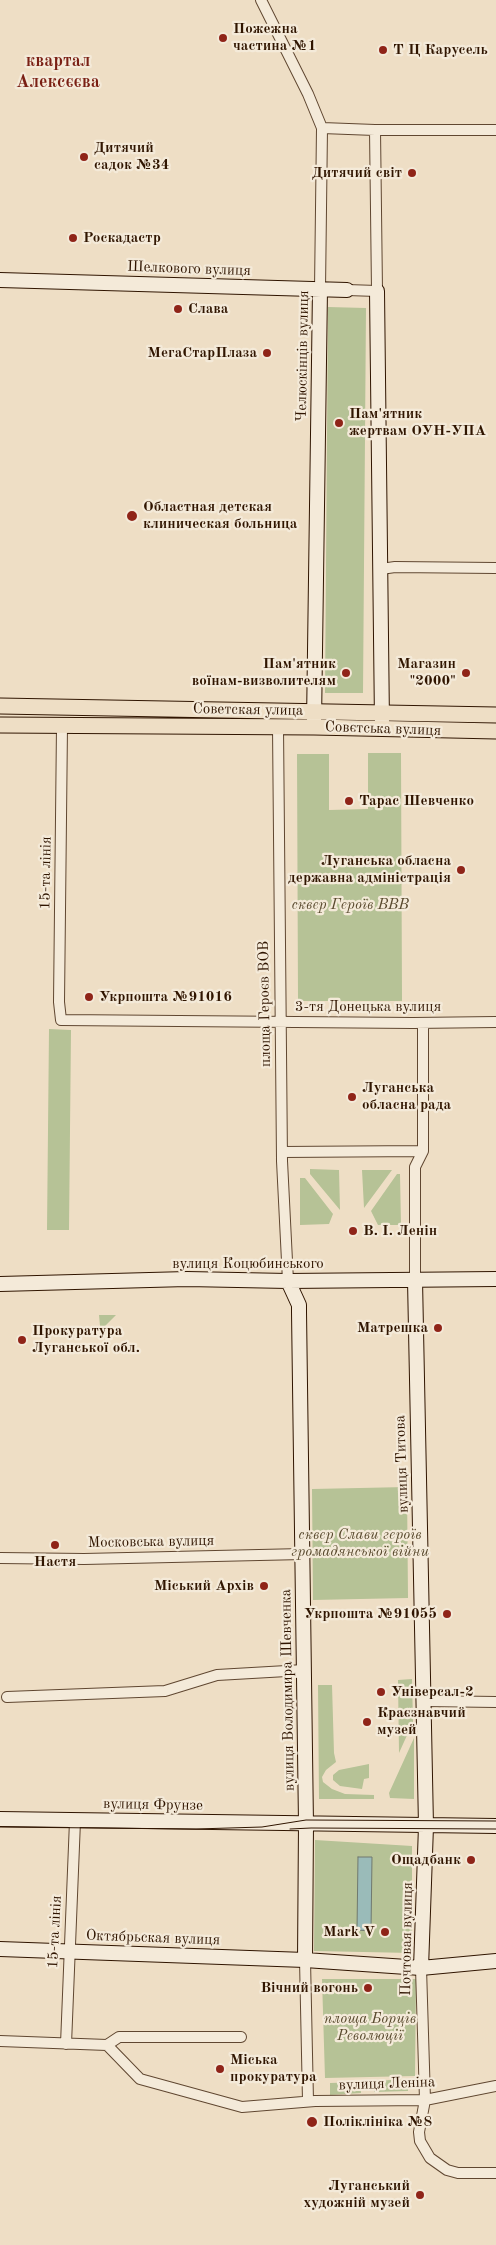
<!DOCTYPE html>
<meta charset="utf-8">
<style>
body{margin:0}
canvas{display:block;background:#eedec5}
</style>
<canvas width="496" height="2245"></canvas>
<script>
const ctx = document.querySelector('canvas').getContext('2d');
ctx.lineJoin = 'round';
function fillPath(path, color) {
  ctx.fillStyle = color;
  ctx.fill(path, 'evenodd');
}
function shape(rows) {
  const path = new Path2D();
  for (const r of rows) {
    path.moveTo(r[0], r[1]);
    for (let i = 2; i < r.length; i += 2) path.lineTo(r[i], r[i + 1]);
  }
  return path;
}
function strokePath(path, color, width, dash) {
  ctx.strokeStyle = color;
  ctx.lineWidth = width;
  ctx.lineCap = dash ? 'butt' : 'round';
  ctx.setLineDash(dash || []);
  ctx.stroke(path);
}
function drawText(font, color, halo, rows, align = 'center') {
  ctx.font = font + ' "Old Standard TT",serif';
  ctx.lineWidth = 4.5;
  ctx.setLineDash([]);
  ctx.textBaseline = 'middle';
  ctx.strokeStyle = halo;
  ctx.fillStyle = color;
  for (const [text, x, y, turn = 0] of rows) {
    ctx.save();
    ctx.translate(x, y);
    ctx.rotate((+turn || 0) * Math.PI / 180);
    ctx.textAlign = isNaN(turn) ? turn : align;
    if (halo) ctx.strokeText(text, 0, 0);
    ctx.fillText(text, 0, 0);
    ctx.restore();
  }
}
const green = shape([
 [328,307,366,308,363,693,325,693],
 [368,753,401,753,402,1001,298,1001,297,754,329,754,329,810,368,809],
 [49,1029,71,1030,69,1230,47,1230],
 [310,1169,339,1170,340,1210,310,1174],
 [362,1170,392,1170,364,1208],
 [397,1174,400,1174,401,1225,378,1225,371,1211],
 [300,1178,305,1178,333,1214,329,1224,300,1225],
 [99,1315,116,1315,105,1326,100,1326],
 [407,1487,408,1598,313,1600,312,1489],
 [412,1679,413,1722,399,1753,398,1680],
 [318,1685,332,1685,334,1753,336,1762,326,1770,322,1777,323,1782,332,1789,345,1794,374,1795,374,1799,319,1799],
 [414,1738,414,1799,390,1798,389,1793],
 [369,1764,369,1778,364,1779,362,1789,340,1786,333,1780,333,1775,339,1770],
 [315,1840,412,1846,412,1953,314,1951],
 [322,1979,416,1979,415,2076,325,2078],
 [408,2079,408,2091,374,2092,374,2081],
 [360,2082,361,2093,330,2095,330,2083]
]);
const water = shape([
 [358,1857,372,1857,371,1931,357,1930,358,1857]
]);
const street = shape([
 [261,0,308,94,322,128,320,289],
 [322,128,375,130,496,130],
 [347,290,377,291,375,130],
 [381,569,395,567,496,568],
 [62,726,59,1002,61,1020,413,1023,496,1022],
 [278,727,282,1161,288,1281],
 [282,1152,423,1151],
 [415,1280,415,1167,423,1151,423,1023],
 [0,1558,84,1559,303,1554],
 [7,1697,165,1691,217,1675,304,1670],
 [424,1701,496,1702],
 [305,1960,308,2101],
 [421,1968,425,2100,419,2132,420,2141,430,2158,447,2170,458,2173,496,2173],
 [0,2041,107,2045],
 [66,2044,75,1821],
 [107,2045,140,2079,242,2107,315,2101,425,2100,496,2086],
 [107,2045,119,2037,241,2037]
]);
const secondary = shape([
 [0,280,347,290],
 [377,291,382,723],
 [314,723,320,289],
 [415,1280,426,1826,421,1968],
 [288,1281,299,1305,299,1312,306,1824,305,1960],
 [0,1284,187,1279,288,1281,496,1279],
 [0,1819,496,1826],
 [0,1949,305,1960,421,1968,496,1961]
]);
const primary = shape([
 [0,706,496,715],
 [0,725,314,727,496,731]
]);
const tram = shape([
 [0,1827,196,1829,262,1827,306,1820,496,1821],
 [290,1829,311,1828,496,1829]
]);
const markers = [
 [223,38,5,"#8f2418"],
 [383,50,5,"#8f2418"],
 [84,157,5,"#8f2418"],
 [412,173,5,"#8f2418"],
 [73,238,5,"#8f2418"],
 [178,309,5,"#8f2418"],
 [267,353,5,"#8f2418"],
 [339,423,5,"#8f2418"],
 [132,516,6,"#8f2418"],
 [346,673,5,"#8f2418"],
 [466,673,5,"#8f2418"],
 [349,801,5,"#8f2418"],
 [461,870,5,"#8f2418"],
 [89,997,5,"#8f2418"],
 [352,1097,5,"#8f2418"],
 [353,1231,5,"#8f2418"],
 [438,1328,5,"#8f2418"],
 [22,1340,5,"#8f2418"],
 [55,1545,5,"#8f2418"],
 [264,1586,5,"#8f2418"],
 [447,1614,5,"#8f2418"],
 [381,1692,5,"#8f2418"],
 [367,1722,5,"#8f2418"],
 [471,1860,5,"#8f2418"],
 [385,1932,5,"#8f2418"],
 [368,1988,5,"#8f2418"],
 [220,2069,5,"#8f2418"],
 [312,2122,6,"#8f2418"],
 [420,2195,5,"#8f2418"]
];
const poiNames = [
 ["Пожежна",233,29],
 ["частина №1",233,46],
 ["Т Ц Карусель",393,50],
 ["Дитячий",94,148],
 ["садок №34",94,165],
 ["Дитячий світ",402,173,"right"],
 ["Роскадастр",83,238],
 ["Слава",188,309],
 ["МегаСтарПлаза",257,353,"right"],
 ["Пам'ятник",349,414],
 ["жертвам ОУН-УПА",349,431],
 ["Областная детская",143,507],
 ["клиническая больница",143,524],
 ["Пам'ятник",336,664,"right"],
 ["воїнам-визволителям",336,681,"right"],
 ["Магазин",456,664,"right"],
 ["\"2000\"",456,681,"right"],
 ["Тарас Шевченко",359,801],
 ["Луганська обласна",451,861,"right"],
 ["державна адміністрація",451,878,"right"],
 ["Укрпошта №91016",99,997],
 ["Луганська",362,1088],
 ["обласна рада",362,1105],
 ["В. І. Ленін",363,1231],
 ["Матрешка",428,1328,"right"],
 ["Прокуратура",32,1331],
 ["Луганської обл.",32,1348],
 ["Настя",55,1562,"center"],
 ["Міський Архів",254,1586,"right"],
 ["Укрпошта №91055",437,1614,"right"],
 ["Універсал-2",391,1692],
 ["Краєзнавчий",377,1713],
 ["музей",377,1730],
 ["Ощадбанк",461,1860,"right"],
 ["Mark V",375,1932,"right"],
 ["Вічний вогонь",358,1988,"right"],
 ["Міська",230,2060],
 ["прокуратура",230,2077],
 ["Поліклініка №8",323,2122],
 ["Луганський",410,2186,"right"],
 ["художній музей",410,2203,"right"]
];
const streetNames = [
 ["Шелкового вулиця",189,269,2],
 ["Челюскінців вулиця",303,356,-89],
 ["Советская улица",248,710,1],
 ["Совєтська вулиця",383,729,2],
 ["15-та лінія",46,873,-89],
 ["площа Героєв ВОВ",265,1004,-91],
 ["3-тя Донецька вулиця",368,1007],
 ["вулиця Коцюбинського",248,1264],
 ["вулиця Титова",402,1464,-92],
 ["Московська вулиця",151,1542,-1],
 ["вулиця Володимира Шевченка",288,1690,-91],
 ["вулиця Фрунзе",153,1805,1],
 ["15-та лінія",55,1932,-87],
 ["Октябрьская вулиця",153,1938,2],
 ["Почтовая вулиця",407,1939,-89],
 ["вулиця Леніна",387,2084,-2]
];
const parkNames = [
 ["сквер Героїв ВВВ",350,905],
 ["сквер Слави героїв",360,1535],
 ["громадянської війни",360,1552],
 ["площа Борців",370,2019],
 ["Революції",370,2036]
];
const quarterNames = [
 ["квартал",58,61],
 ["Алексєєва",58,82]
];
fillPath(green, '#b6c296');
fillPath(water, '#9abbb9');
strokePath(water, '#70796f', 1);
strokePath(street, '#604731', 12);
strokePath(secondary, '#301500', 16);
strokePath(primary, '#301500', 17);
strokePath(street, '#f4ead9', 10);
strokePath(secondary, '#f4ead9', 14);
strokePath(primary, '#eedec5', 15);
strokePath(tram, '#301500', 1);
for (const [x, y, r, color] of markers) {
  const dot = new Path2D();
  dot.arc(x, y, r, 0, 2 * Math.PI);
  ctx.fillStyle = color;
  ctx.fill(dot);
  strokePath(dot, '#f4ead9', 2);
}
drawText('bold 15px', '#301500', '#f4ead9', poiNames, 'left');
drawText('15px', '#301500', '#f4ead9', streetNames);
drawText('italic 15px', '#58492d', '#f4ead9', parkNames);
drawText('bold 18px', '#7a1f14', '#f4ead9', quarterNames);
</script>
